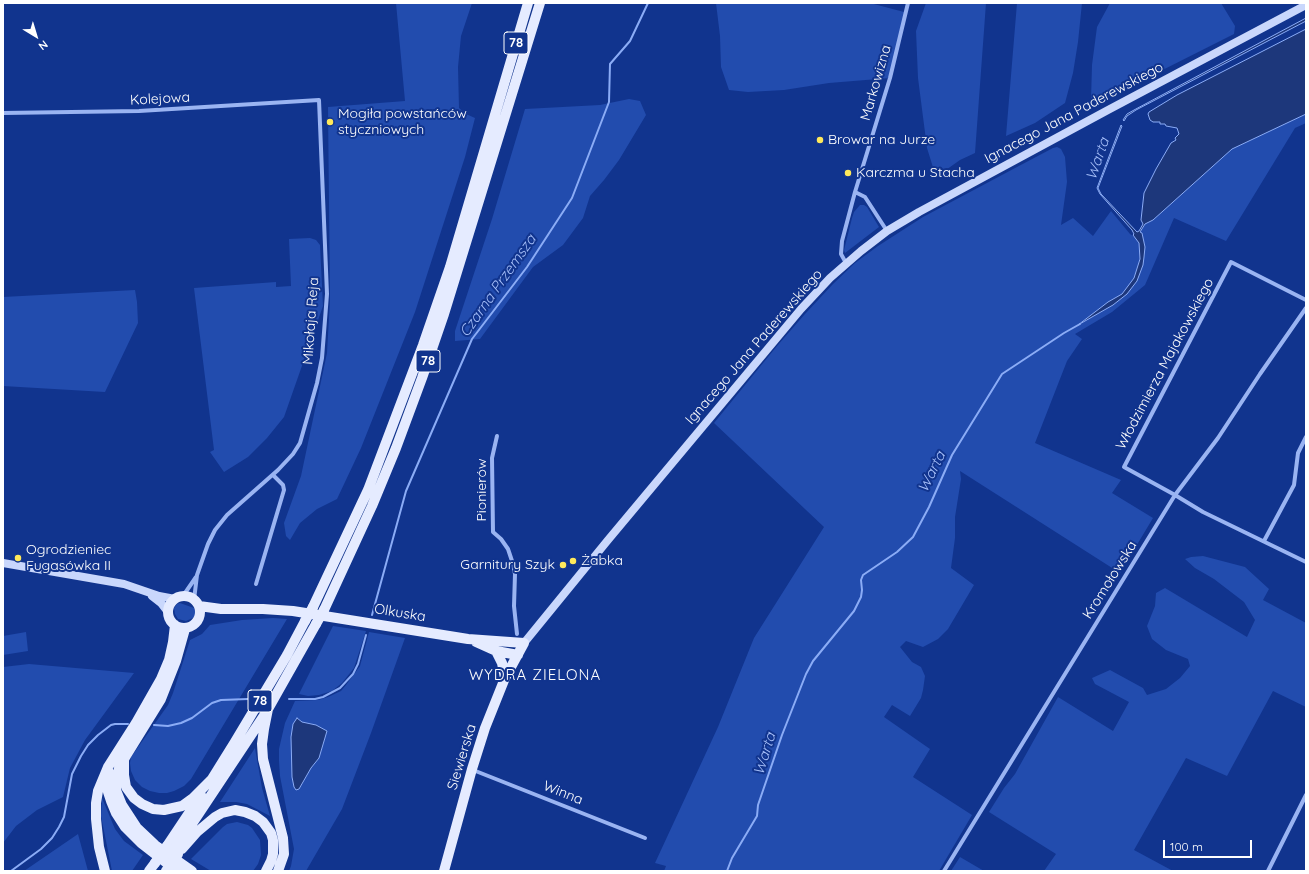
<!DOCTYPE html>
<meta charset="utf-8">
<style>
body{margin:0}
#map{position:relative;width:1309px;height:874px;overflow:hidden;background:#11348e;font-family:Quicksand,sans-serif}
canvas{display:block}
.frame{position:absolute;inset:0;border:4px solid #fff;pointer-events:none}
.north{position:absolute;left:16px;top:16px;width:40px;height:40px;-webkit-text-stroke:3px #11348e;paint-order:stroke;rotate:142deg;font-size:11px;font-weight:700;line-height:16px;text-align:center;color:#fff}
.north::after{content:'';display:block;margin:auto;width:14px;height:18px;background:#fff;clip-path:polygon(50% 0,100% 100%,50% 72%,0 100%)}
.scale{position:absolute;left:1163px;top:840px;width:89px;height:18px;box-sizing:border-box;border:2px solid #fff;border-top:0;padding-left:5px;font-size:12px;line-height:14px;white-space:nowrap;color:#fff;-webkit-text-stroke:3px #11348e;paint-order:stroke}
</style>
<div id="map">
<canvas width="1309" height="874"></canvas>
<div class="frame"></div>
<div class="north">N</div>
<div class="scale">100 m</div>
</div>
<script>
const ctx = document.querySelector('canvas').getContext('2d');
ctx.lineJoin = 'round';
function fillPath(path, color) {
  ctx.fillStyle = color;
  ctx.fill(path, 'evenodd');
}
function shape(rows) {
  const path = new Path2D();
  for (const r of rows) {
    if (r.length === 3) {
      path.moveTo(r[0] + r[2], r[1]);
      path.arc(r[0], r[1], r[2], 0, 2 * Math.PI);
      continue;
    }
    path.moveTo(r[0], r[1]);
    for (let i = 2; i < r.length; i += 2) path.lineTo(r[i], r[i + 1]);
  }
  return path;
}
function strokePath(path, color, width, dash) {
  ctx.strokeStyle = color;
  ctx.lineWidth = width;
  ctx.lineCap = dash ? 'butt' : 'round';
  ctx.setLineDash(dash || []);
  ctx.stroke(path);
}
function drawText(font, color, halo, rows, align = 'center') {
  ctx.font = font + ' Quicksand,sans-serif';
  ctx.lineWidth = 4;
  ctx.setLineDash([]);
  ctx.textBaseline = 'middle';
  ctx.strokeStyle = halo;
  ctx.fillStyle = color;
  for (const [text, x, y, turn = 0] of rows) {
    ctx.save();
    ctx.translate(x, y);
    ctx.rotate((+turn || 0) * Math.PI / 180);
    ctx.textAlign = isNaN(turn) ? turn : align;
    if (halo) ctx.strokeText(text, 0, 0);
    ctx.fillText(text, 0, 0);
    ctx.restore();
  }
}
const green = shape([
 [396,3,472,3,461,36,458,67,459,108,466,114,475,118,465,157,415,312,361,448,337,499,317,509,300,523,290,540,286,536,284,523,301,476,327,353,330,300,328,107,405,101],
 [716,3,870,3,904,12,905,16,890,78,829,83,784,90,748,92,729,90,721,67,720,36],
 [926,3,986,3,975,153,960,160,936,177,927,148,918,78,916,31],
 [1017,3,1082,3,1078,42,1073,73,1065,103,1035,123,1006,136],
 [1110,3,1221,3,1235,26,1234,34,1105,99,1091,100,1092,65,1097,27],
 [629,99,640,101,646,115,619,160,604,180,590,196,583,218,563,245,533,267,480,339,455,341,455,331,492,219,525,109,600,105],
 [1306,114,1306,123,1295,128,1226,241,1174,218,1145,285,1112,312,1075,334,1082,339,1067,361,1035,443,1121,480,1112,493,1153,518,1120,573,960,471,961,479,955,517,955,538,951,568,974,585,948,629,938,639,923,647,906,641,900,647,912,662,921,667,925,676,923,690,921,698,910,716,892,705,884,717,930,749,913,777,972,815,939,871,664,871,666,866,655,863,718,727,754,638,824,527,714,423,777,346,805,314,833,284,855,263,878,246,923,217,1017,167,1053,148,1057,147,1061,149,1065,157,1067,182,1061,225,1073,218,1093,236,1111,211,1130,234,1136,238,1139,242,1140,259,1138,267,1144,257,1145,247,1142,233,1140,232,1145,224,1153,220,1232,149],
 [860,205,864,205,867,207,879,227,845,253,844,250,852,218,854,212],
 [310,238,316,240,320,245,323,306,284,417,267,438,248,457,224,472,210,452,214,450,194,288,276,282,276,287,291,286,289,239],
 [135,290,137,302,138,323,105,392,3,386,3,297],
 [1203,556,1245,567,1269,589,1263,600,1306,623,1306,707,1273,691,1227,776,1186,758,1134,850,1173,871,1044,871,1056,854,989,812,1004,788,1015,774,1058,697,1113,731,1129,702,1095,684,1092,678,1110,670,1143,688,1147,695,1166,689,1180,678,1190,666,1188,659,1166,650,1152,639,1147,626,1155,606,1156,593,1165,588,1247,637,1255,620,1244,602,1214,579,1195,568,1185,559,1191,557],
 [180,603,194,608,195,611,195,617,186,621,178,619,175,614,174,608,177,604],
 [273,618,287,619,191,779,184,786,174,791,167,793,159,793,150,791,142,787,135,780,131,771,130,763,131,757,168,705,173,693,190,640,202,634,210,625,242,620],
 [333,626,366,631,354,668,342,683,332,691,319,695,308,696,299,694],
 [26,632,28,651,3,655,3,636],
 [369,632,405,638,371,733,342,809,306,871,289,871,291,866,294,849,280,776,279,761,279,749,285,723,295,701,318,700,328,697,341,691,346,685,360,666],
 [297,718,302,722,316,725,327,731,319,758,311,768,301,786],
 [29,664,134,673,85,740,70,768,63,797,37,810,16,826,3,843,3,667],
 [255,748,262,788,270,816,247,804,236,802,220,802],
 [102,798,115,829,124,841,143,855,132,871,112,871,101,816],
 [237,822,248,825,252,828,260,840,261,855,258,864,253,871,211,871,191,859,223,827,227,824],
 [78,834,88,871,24,871],
 [960,857,984,871,951,871]
]);
const water = shape([
 [1306,18,1306,21,1136,110,1127,116,1124,121,1123,120,1127,114,1134,110,1306,18],
 [1306,29,1306,114,1232,149,1153,220,1145,224,1140,232,1142,233,1145,247,1144,257,1143,265,1137,281,1127,294,1113,305,1078,325,1108,302,1122,294,1134,278,1140,259,1139,243,1133,235,1134,234,1132,230,1100,194,1097,188,1121,125,1122,126,1098,188,1101,194,1137,232,1139,231,1143,224,1141,220,1144,193,1156,169,1171,143,1176,140,1175,138,1179,134,1177,128,1166,126,1165,124,1160,124,1160,122,1153,122,1150,120,1148,114,1149,112,1177,95,1306,29],
 [297,718,302,722,316,725,327,731,319,758,311,768,299,789,296,790,294,787,292,777,291,737,293,724,297,718]
]);
const stream = shape([
 [372,615,406,491,472,339,527,267,572,198,609,102,610,64,630,41,648,3],
 [289,699,315,699,323,697,340,688,353,674,358,664,366,635],
 [154,725,168,726,181,723,192,718,212,703,221,700,248,699],
 [11,871,41,849,52,838,59,827,64,817,72,774,81,756,88,745,98,735,111,725,115,724,128,724],
 [727,871,732,858,757,816,758,805,782,735,806,674,813,661,854,611,861,597,862,590,861,580,863,575,897,552,913,537,929,507,952,455,1002,374,1064,333,1080,324]
]);
const street = shape([
 [3,113,139,111,319,100,327,294,322,358,317,383,300,443,293,454,278,470,227,515,215,530,208,544,197,575,194,600],
 [855,192,865,197,887,231],
 [846,263,841,254,842,241,855,192,890,78,908,3],
 [1306,300,1231,262,1124,467,1175,495,1203,512,1306,562],
 [497,436,492,458,493,532,501,539,508,549,513,564,515,574,514,606,517,634],
 [1264,541,1294,485,1298,453,1306,437],
 [256,584,284,490,283,485,273,475],
 [183,596,196,577],
 [473,770,645,838],
 [944,871,1175,495,1218,438,1260,374,1306,308],
 [1268,871,1306,795]
]);
const secondary = shape([
 [3,563,124,584,159,596,175,599],
 [152,596,161,603,168,612],
 [524,643,608,540,801,309,830,278,861,251,887,231,919,212,1108,110,1306,5]
]);
const primary = shape([
 [184,612,16],
 [199,606,221,609,263,609,293,611,468,639,524,643,505,678,485,728,472,769,444,871],
 [313,607,368,490,423,345,450,267,528,3],
 [324,610,372,506,396,448,422,378,444,314,540,3],
 [185,629,176,661,161,699,127,754,119,768,116,781,116,790,122,805,137,828,155,845,192,871],
 [476,642,496,651,518,655],
 [496,651,502,663,505,678],
 [124,758,124,775,126,787,134,798,142,804,153,809,164,810,182,806,193,798,212,779,235,742,287,655,305,621],
 [109,772,108,792,111,801,116,813,125,827,141,843,177,871],
 [167,846,201,795],
 [182,849,197,832,215,817,222,813,235,810,245,812,255,816,263,822,271,833,273,840,273,854,271,861,266,871],
 [174,851,265,714],
 [105,871,99,847,96,819,96,803,98,791,108,767,136,723,161,679,169,660,173,642,175,625],
 [149,871,155,863],
 [278,871,284,854,283,838,263,759,262,744,264,729,268,709,316,624]
]);
const primaryBridge = shape([
 [305,621,313,607],
 [316,624,324,610],
 [155,863,167,846],
 [166,871,178,854]
]);
const markers = [
 [330,122,4,"#ffe95b"],
 [820,140,4,"#ffe95b"],
 [848,173,4,"#ffe95b"],
 [18,558,4,"#ffe95b"],
 [573,561,4,"#ffe95b"],
 [563,565,4,"#ffe95b"]
];
const shields = [
 [516,43,24],
 [428,361,24],
 [260,701,24]
];
const shieldNames = [
 ["78",516,43],
 ["78",428,361],
 ["78",260,701]
];
const streetNames = [
 ["Markowizna",876,83,-74],
 ["Kolejowa",160,99,-3],
 ["Ignacego Jana Paderewskiego",1074,113,-28],
 ["Mikołaja Reja",311,321,-86],
 ["Ignacego Jana Paderewskiego",754,347,-49],
 ["Włodzimierza Majakowskiego",1165,364,-62],
 ["Pionierów",482,490,-90],
 ["Kromołowska",1110,580,-58],
 ["Olkuska",400,613,9],
 ["Siewierska",462,757,-73],
 ["Winna",563,793,22]
];
const poiNames = [
 ["Mogiła powstańców",338,114],
 ["styczniowych",338,130],
 ["Browar na Jurze",828,140],
 ["Karczma u Stacha",856,173],
 ["Ogrodzieniec",26,550],
 ["Fugasówka II",26,566],
 ["Żabka",581,561],
 ["Garnitury Szyk",555,565,"right"]
];
const waterNames = [
 ["Warta",1098,159,-71],
 ["Czarna Przemsza",498,286,-55],
 ["Warta",932,472,-64],
 ["Warta",765,754,-73]
];
const neighbourhoodNames = [
 ["WYDRA ZIELONA",535,675]
];
fillPath(green, '#224cae');
fillPath(water, '#1d377b');
strokePath(water, '#8bacf6', 1);
strokePath(stream, '#8bacf6', 2);
strokePath(street, '#9ab4f2', 4);
strokePath(secondary, '#c9d7fc', 8);
strokePath(primary, '#e5ebff', 10);
strokePath(primaryBridge, '#e5ebff', 10);
for (const [x, y, r, color] of markers) {
  const dot = new Path2D();
  dot.arc(x, y, r, 0, 2 * Math.PI);
  ctx.fillStyle = color;
  ctx.fill(dot);
  strokePath(dot, '#11348e', 1.5);
}
for (const [x, y, w] of shields) {
  const box = new Path2D();
  box.roundRect(x - w / 2, y - 11, w, 22, 3);
  ctx.fillStyle = '#11348e';
  ctx.fill(box);
  strokePath(box, '#fff', 1);
}
drawText('bold 13px', '#fff', null, shieldNames);
drawText('14px', '#fff', '#11348e', streetNames);
drawText('14px', '#fff', '#11348e', poiNames, 'left');
drawText('italic 15px', '#a6bff9', '#11348e', waterNames);
ctx.letterSpacing = '1px';
drawText('15px', '#fff', '#11348e', neighbourhoodNames);
ctx.letterSpacing = '0px';
</script>
